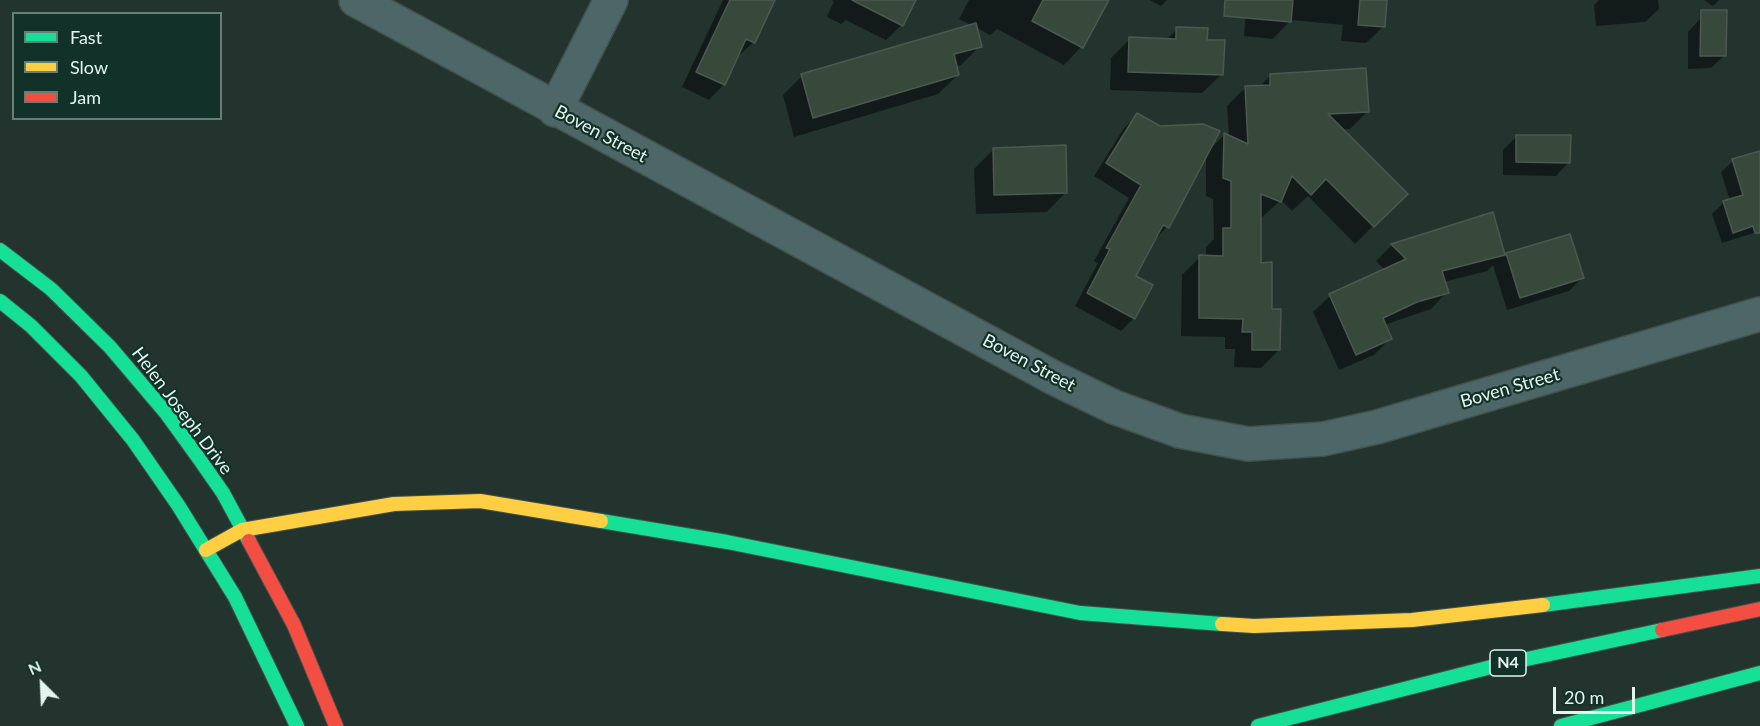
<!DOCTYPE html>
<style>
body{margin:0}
#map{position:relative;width:1760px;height:726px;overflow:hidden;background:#23342f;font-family:Lato,sans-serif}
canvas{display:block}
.legend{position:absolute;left:12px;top:12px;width:210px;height:108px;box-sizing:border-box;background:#123128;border:2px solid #657f77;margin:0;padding:8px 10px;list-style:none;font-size:18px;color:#e2f4ee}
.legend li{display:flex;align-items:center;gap:12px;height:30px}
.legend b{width:30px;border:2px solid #657f77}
.north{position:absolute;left:12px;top:654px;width:60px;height:60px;-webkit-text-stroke:4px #123128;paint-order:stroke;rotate:336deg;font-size:16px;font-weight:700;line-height:24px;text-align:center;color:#e2f4ee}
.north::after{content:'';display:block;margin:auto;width:21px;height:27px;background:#e2f4ee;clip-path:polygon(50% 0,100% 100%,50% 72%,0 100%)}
.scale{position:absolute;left:1553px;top:687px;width:82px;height:27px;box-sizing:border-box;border:3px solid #e2f4ee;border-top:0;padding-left:8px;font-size:18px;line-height:21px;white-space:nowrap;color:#e2f4ee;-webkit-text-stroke:4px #123128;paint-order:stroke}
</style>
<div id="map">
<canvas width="1760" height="726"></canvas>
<ul class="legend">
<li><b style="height:8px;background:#16e098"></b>Fast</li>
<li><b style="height:8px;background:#ffcf43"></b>Slow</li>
<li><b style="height:8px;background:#f24e42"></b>Jam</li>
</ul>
<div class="north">N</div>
<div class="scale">20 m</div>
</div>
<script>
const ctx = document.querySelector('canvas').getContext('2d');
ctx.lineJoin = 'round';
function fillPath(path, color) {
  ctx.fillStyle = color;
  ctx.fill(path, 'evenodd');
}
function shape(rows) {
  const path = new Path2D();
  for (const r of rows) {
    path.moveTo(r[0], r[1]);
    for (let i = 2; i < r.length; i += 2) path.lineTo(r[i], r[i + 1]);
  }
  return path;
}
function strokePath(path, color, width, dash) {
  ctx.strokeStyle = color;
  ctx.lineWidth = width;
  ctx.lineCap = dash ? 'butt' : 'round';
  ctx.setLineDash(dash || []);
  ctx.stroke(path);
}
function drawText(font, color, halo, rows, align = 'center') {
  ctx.font = font + ' Lato,sans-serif';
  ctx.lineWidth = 4.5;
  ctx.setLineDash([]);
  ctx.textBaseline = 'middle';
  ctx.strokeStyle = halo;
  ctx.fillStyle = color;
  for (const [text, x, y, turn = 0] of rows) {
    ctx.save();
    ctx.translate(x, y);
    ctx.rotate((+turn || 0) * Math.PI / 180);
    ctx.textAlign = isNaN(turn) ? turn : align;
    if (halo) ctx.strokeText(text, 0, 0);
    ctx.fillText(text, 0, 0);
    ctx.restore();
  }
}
const shadow = shape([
 [723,0,774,0,754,42,737,57,724,84,709,100,682,87],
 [832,0,914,0,902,25,886,40,846,20,841,24,827,17,834,1],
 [969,0,1107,0,1081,47,1064,65,997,29,990,35,975,27,980,46,961,65,955,67,958,75,938,94,794,137,783,95,802,76,973,26,959,19],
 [1150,0,1167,0,1161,6],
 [1247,0,1386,0,1384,26,1366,43,1341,41,1343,25,1291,20,1273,39,1244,36],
 [1599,0,1658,0,1659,9,1645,22,1596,26,1594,5],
 [1704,0,1719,0,1713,6],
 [1701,18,1725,55,1711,68,1688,69,1688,32],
 [1177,29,1206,41,1222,74,1202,93,1110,90,1111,58,1130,39,1166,40],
 [1270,76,1368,111,1350,129,1341,130,1405,194,1355,244,1308,196,1292,211,1281,200,1260,219,1259,264,1279,350,1261,368,1234,367,1235,349,1225,349,1225,337,1181,336,1182,275,1200,257,1206,257,1206,247,1214,239,1213,199,1206,196,1206,155,1167,227,1154,241,1134,276,1134,318,1121,331,1075,306,1098,263,1094,261,1129,198,1094,176,1124,128,1138,115,1160,128,1211,148,1224,135,1229,137,1227,106,1245,88,1259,87],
 [1517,136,1569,162,1556,176,1503,175,1503,150],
 [994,149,1066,192,1047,212,976,214,974,169],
 [1760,153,1760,231,1722,243,1712,214,1723,203,1730,201,1721,172,1733,161],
 [1492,214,1504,257,1507,255,1582,278,1569,291,1507,310,1493,265,1487,271,1444,282,1447,292,1431,309,1384,325,1390,339,1374,355,1339,370,1313,312,1330,296,1385,270,1376,261,1392,245]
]);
const building = shape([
 [730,0,775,0,755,43,746,39,725,85,696,72,730,0],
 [852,0,916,0,903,26,852,0],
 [1043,0,1109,0,1083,48,1032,21,1043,0],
 [1225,0,1293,0,1291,22,1224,16,1225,0],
 [1360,0,1387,0,1385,27,1358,25,1360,0],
 [1701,10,1727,10,1726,56,1700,56,1701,10],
 [976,23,982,47,954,54,959,75,813,118,801,74,976,23],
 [1176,27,1208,28,1207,40,1225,40,1223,75,1128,72,1129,37,1176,39,1176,27],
 [1366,68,1369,112,1328,114,1408,194,1374,227,1326,179,1311,195,1292,176,1281,202,1261,194,1261,263,1272,262,1272,309,1281,309,1280,350,1252,350,1252,332,1242,332,1243,319,1199,318,1199,255,1223,256,1223,228,1231,228,1231,181,1223,178,1224,133,1248,144,1245,86,1270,85,1270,74,1366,68],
 [1137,113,1160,126,1203,124,1220,131,1169,228,1163,225,1136,276,1153,285,1135,319,1087,293,1110,249,1106,248,1141,185,1106,163,1137,113],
 [1516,135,1571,135,1570,163,1516,162,1516,135],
 [1066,145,1067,193,994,195,993,148,1066,145],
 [1760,151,1760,233,1755,233,1753,226,1733,233,1723,201,1743,195,1732,159,1760,151],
 [1493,212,1505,255,1442,271,1449,293,1417,302,1383,318,1392,339,1356,355,1329,294,1406,259,1391,244,1493,212],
 [1570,234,1584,278,1520,298,1506,253,1570,234]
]);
const street = shape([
 [356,0,1054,378,1114,407,1180,431,1248,444,1323,439,1377,427,1760,314],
 [555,110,611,0]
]);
const fast = shape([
 [0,250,51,289,110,347,166,413,200,460,223,493,249,541],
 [0,301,31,326,81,376,133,440,178,505,235,597,297,726],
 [601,521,727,542,1080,613,1222,624],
 [1543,605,1760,576],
 [1258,726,1499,665,1662,630],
 [1561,726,1760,673]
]);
const slow = shape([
 [206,550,242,530,394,504,480,501,601,521],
 [1222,624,1254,626,1412,620,1543,605]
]);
const jam = shape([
 [249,541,294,625,336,726],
 [1662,630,1760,609]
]);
const shields = [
 [1508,663,36]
];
const shieldNames = [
 ["N4",1508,663]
];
const streetNames = [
 ["Boven Street",601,134,28],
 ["Boven Street",1029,363,28],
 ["Boven Street",1510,388,-16],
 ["Helen Joseph Drive",182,411,53]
];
fillPath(shadow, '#0007');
fillPath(building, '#37493b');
strokePath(building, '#4d5852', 1.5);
strokePath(street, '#43514d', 36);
strokePath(fast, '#43514d', 16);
strokePath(slow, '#43514d', 16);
strokePath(jam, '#43514d', 16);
strokePath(street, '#4d6768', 33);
strokePath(fast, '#16e098', 14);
strokePath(slow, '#ffcf43', 14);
strokePath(jam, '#f24e42', 14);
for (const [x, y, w] of shields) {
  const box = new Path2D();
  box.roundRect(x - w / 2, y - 13, w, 26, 4.5);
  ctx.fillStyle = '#123128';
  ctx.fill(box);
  strokePath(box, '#e2f4ee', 1.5);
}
drawText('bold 16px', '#e2f4ee', null, shieldNames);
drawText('18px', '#e2f4ee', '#123128', streetNames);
</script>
